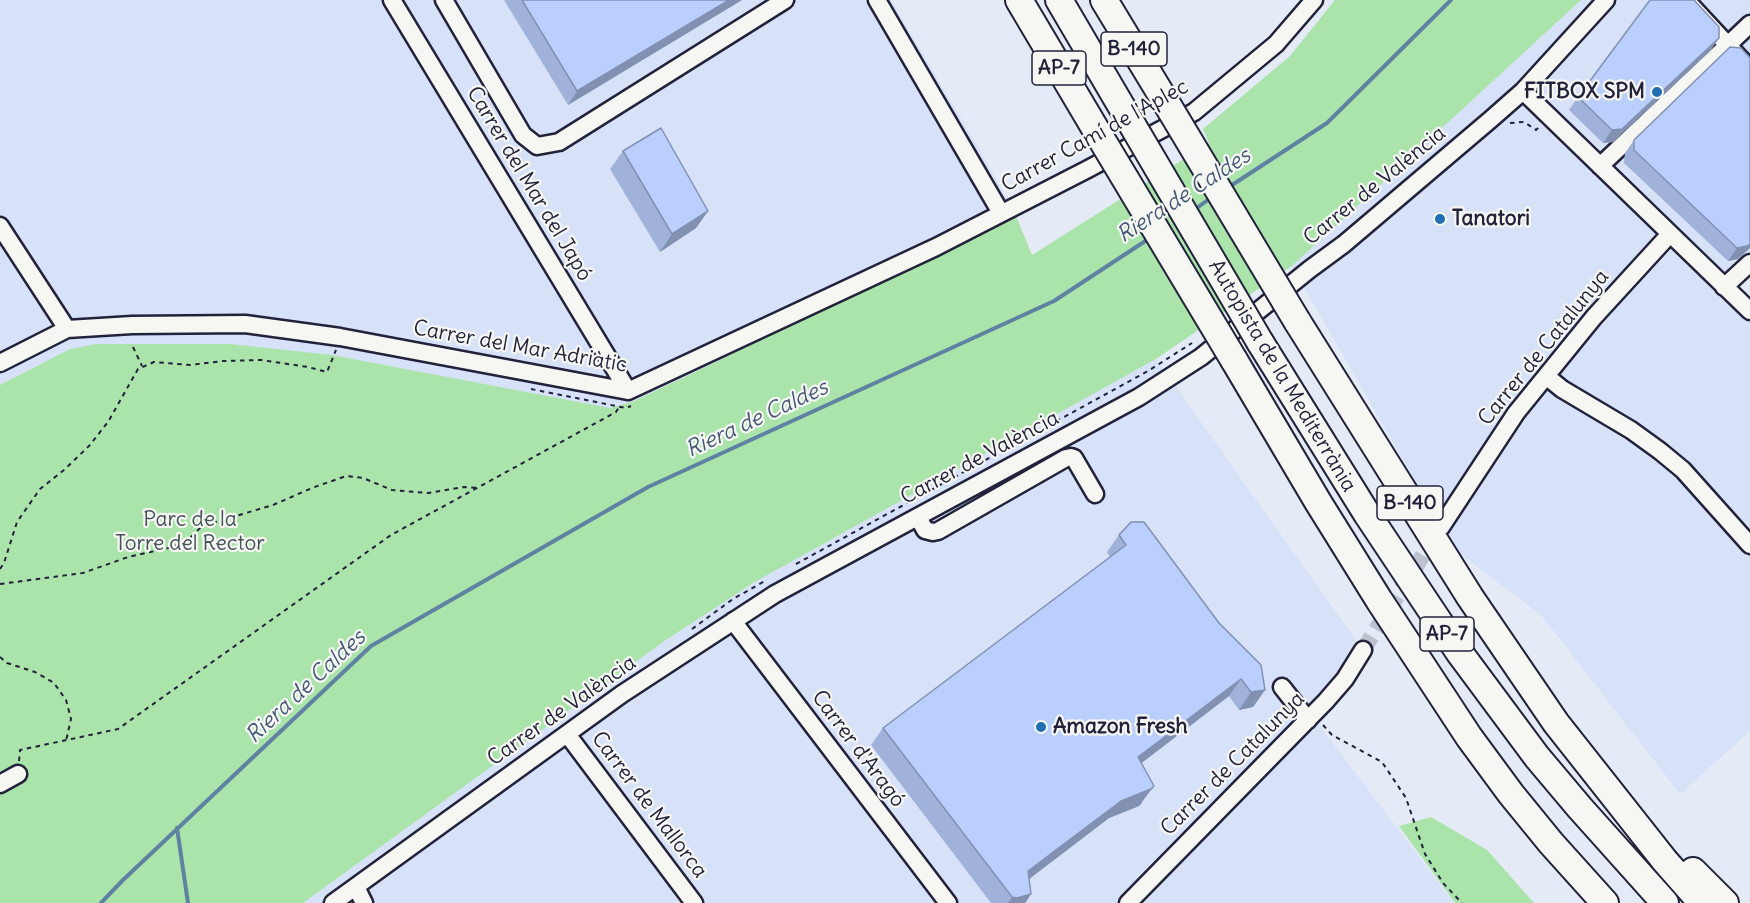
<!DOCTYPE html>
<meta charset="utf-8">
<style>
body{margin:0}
canvas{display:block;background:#e4eaf6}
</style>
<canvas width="1750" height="903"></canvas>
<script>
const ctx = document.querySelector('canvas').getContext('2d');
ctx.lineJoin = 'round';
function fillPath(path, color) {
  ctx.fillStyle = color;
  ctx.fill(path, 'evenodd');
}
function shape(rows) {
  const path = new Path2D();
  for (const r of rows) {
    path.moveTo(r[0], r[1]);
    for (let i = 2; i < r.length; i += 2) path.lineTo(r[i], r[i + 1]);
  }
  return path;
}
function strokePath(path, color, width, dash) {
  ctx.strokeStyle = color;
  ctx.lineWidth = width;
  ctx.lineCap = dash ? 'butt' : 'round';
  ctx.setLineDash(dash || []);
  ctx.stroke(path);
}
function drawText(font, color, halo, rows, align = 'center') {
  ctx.font = font + ' Delius,sans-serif';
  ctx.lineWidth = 4.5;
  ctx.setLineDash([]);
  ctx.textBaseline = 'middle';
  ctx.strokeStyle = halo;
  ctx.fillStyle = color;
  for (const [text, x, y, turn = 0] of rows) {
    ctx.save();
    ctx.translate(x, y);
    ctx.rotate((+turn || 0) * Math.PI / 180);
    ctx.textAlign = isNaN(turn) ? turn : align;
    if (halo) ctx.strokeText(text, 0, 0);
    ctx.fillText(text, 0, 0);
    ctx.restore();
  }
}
const built = shape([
 [0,0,891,0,988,164,1016,216,982,229,714,363,632,402,610,409,332,355,70,349,0,385],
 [1581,0,1750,0,1750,263,1724,287,1750,311,1750,731,1680,794,1542,616,1454,549,1292,266],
 [1156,359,1363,650,1312,716,1454,903,303,903,666,640,753,583]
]);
const green = shape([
 [1335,0,1581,0,1292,266,1156,359,753,583,666,640,303,903,0,903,0,385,70,349,96,344,230,344,332,355,610,408,632,402,714,363,982,229,1016,216,1032,255,1209,143,1203,129,1290,56],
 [1431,817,1487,850,1534,903,1455,903,1399,826]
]);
const stream = shape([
 [1229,187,1327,123,1451,0],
 [1194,210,1212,197],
 [177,828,188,903],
 [101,903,123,880,371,646,648,487,1054,301,1150,238]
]);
const minorTunnel = shape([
 [1363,650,1437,533]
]);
const path = shape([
 [1510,123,1524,122,1536,130,1539,127],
 [133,347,142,366],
 [531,389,626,408,631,406],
 [796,564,1148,371,1192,343],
 [0,569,4,563,17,522,40,489,64,470,89,446,108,422,138,369,154,362,190,365,223,361,261,360,308,367,327,372,336,350],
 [0,584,83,573,128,557,173,547,188,540,202,526,273,505,312,488,346,476,363,478,392,490,428,493,464,487,478,488],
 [692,629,733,599,765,581],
 [0,657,7,663,35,672,54,683,66,700,71,719,66,741],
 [1323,725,1332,735,1382,762,1406,798,1425,854,1443,883,1462,903],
 [19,761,20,750,118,729,391,535,616,412,619,407]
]);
const minor = shape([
 [392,0,628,391],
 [444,0,523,135,537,146,559,142,785,0],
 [877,0,1001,213],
 [1686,0,1750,69],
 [1523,91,1750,311],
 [1600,166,1750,24],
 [0,226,67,329],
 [1724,287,1750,263],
 [0,363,67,329,132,325,245,324,340,337,628,391,936,247,1088,169,1194,112,1276,44,1314,0],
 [1546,376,1562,389,1631,430,1660,451,1683,470,1750,545],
 [918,517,925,530,933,532,938,531,1066,458,1071,457,1074,458,1095,494],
 [1441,527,1516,413,1594,317,1670,234],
 [733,621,948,903],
 [1282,687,1308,720],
 [567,734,694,903],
 [0,784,18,774],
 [356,887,364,903],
 [333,903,622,694,775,594,1139,397,1201,357,1310,269,1344,244,1490,120,1523,91,1606,0],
 [1128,903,1326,701,1345,679,1363,650]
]);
const highway = shape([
 [1019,0,1099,135],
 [1059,0,1130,121],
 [1104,0,1164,99],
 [1297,321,1470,597,1556,723,1665,861,1702,903],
 [1260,342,1367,514,1459,652,1537,757,1580,808,1665,903],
 [1234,360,1318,502,1379,600,1469,737,1511,794,1551,843,1605,903],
 [1693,871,1725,903]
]);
const highwayBridge = shape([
 [1164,99,1297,321],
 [1130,121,1260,342],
 [1099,135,1234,360]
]);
const wall = shape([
 [504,0,742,0,568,105],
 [1719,38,1710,51,1613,142,1603,143,1569,110,1578,97],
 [1750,58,1750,248,1738,259,1728,261,1624,163,1625,153,1634,140],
 [623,151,708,211,696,228,660,252,610,169],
 [1119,535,1265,690,1253,707,1239,710,1229,696,1141,763,1142,803,1139,806,1109,818,1029,879,1031,894,1025,903,991,903,871,745,883,728,1110,557,1107,552]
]);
const shadedWall = shape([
 [729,0,742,0,568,105,577,91],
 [1719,38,1710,51,1613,142,1603,143,1612,130],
 [708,211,696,228,660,252,672,234],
 [1750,244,1750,248,1738,259,1728,261,1737,248],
 [1241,679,1229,696,1126,775,1138,757],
 [1265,690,1253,707,1239,710,1251,692],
 [1154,786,1139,806,1109,818,1016,889,1028,871,1121,801],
 [1031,894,1025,903,1008,903,1012,897]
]);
const building = shape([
 [522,0,729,0,577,91,522,0],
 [1650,0,1694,0,1719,27,1719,38,1622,129,1612,130,1578,97,1650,0],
 [1730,47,1741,48,1750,58,1750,244,1747,246,1737,248,1634,150,1634,140,1730,47],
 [661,128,708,211,672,234,623,151,661,128],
 [1131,522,1144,522,1219,623,1261,665,1265,690,1251,692,1241,679,1138,757,1154,786,1151,789,1121,801,1028,871,1031,894,1017,898,1012,897,883,728,1126,545,1119,535,1131,522]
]);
const markers = [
 [1657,92,6,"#1f6fb2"],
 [1440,219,6,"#1f6fb2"],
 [1041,727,6,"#1f6fb2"]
];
const shields = [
 [1134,49,66],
 [1059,68,54],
 [1410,503,66],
 [1447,634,54]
];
const shieldNames = [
 ["B-140",1134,49],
 ["AP-7",1059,68],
 ["B-140",1410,503],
 ["AP-7",1447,634]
];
const poiNames = [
 ["FITBOX SPM",1645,92,"right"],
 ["Tanatori",1452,219],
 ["Amazon Fresh",1053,727]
];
const streetNames = [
 ["Carrer Camí de l'Aplec",1095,136,-29],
 ["Carrer del Mar del Japó",529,184,59],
 ["Carrer de València",1375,186,-39],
 ["Carrer del Mar Adriàtic",520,347,10],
 ["Carrer de Catalunya",1544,348,-51],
 ["Autopista de la Mediterrània",1282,376,59],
 ["Carrer de València",980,458,-28],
 ["Carrer de València",562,711,-35],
 ["Carrer d'Aragó",858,749,53],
 ["Carrer de Catalunya",1233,764,-45],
 ["Carrer de Mallorca",649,805,53]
];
const parkNames = [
 ["Parc de la",190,520],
 ["Torre del Rector",190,544]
];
const waterNames = [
 ["Riera de Caldes",1184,196,-33],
 ["Riera de Caldes",757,419,-25],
 ["Riera de Caldes",306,687,-43]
];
fillPath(built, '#d7e2f8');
fillPath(green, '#aae4aa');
strokePath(stream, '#5f82a2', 4);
strokePath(minorTunnel, '#bdc2d1', 16, [16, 8]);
strokePath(minor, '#22223b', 21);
strokePath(highway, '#22223b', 30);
strokePath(path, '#22223b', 2, [4.5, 4.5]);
strokePath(minor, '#f6f6f2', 16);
strokePath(highway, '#f6f6f2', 26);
strokePath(highwayBridge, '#22223b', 30, []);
strokePath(highwayBridge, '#f6f6f2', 26);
fillPath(wall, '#a0b2da');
fillPath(shadedWall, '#8291b2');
fillPath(building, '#bacffe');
strokePath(building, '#8291b2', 1.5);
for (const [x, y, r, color] of markers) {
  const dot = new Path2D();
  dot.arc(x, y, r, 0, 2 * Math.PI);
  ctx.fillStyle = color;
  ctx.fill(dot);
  strokePath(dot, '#f6f6f2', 2);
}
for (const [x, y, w] of shields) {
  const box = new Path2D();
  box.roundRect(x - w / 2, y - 17, w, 34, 4.5);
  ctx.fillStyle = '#f6f6f2';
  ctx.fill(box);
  strokePath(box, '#22223b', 1.5);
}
drawText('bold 20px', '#22223b', null, shieldNames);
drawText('bold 21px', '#22223b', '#f6f6f2', poiNames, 'left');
drawText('21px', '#22223b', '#f6f6f2', streetNames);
drawText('21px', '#445257', '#f6f6f2', parkNames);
drawText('italic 22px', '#455a77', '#f6f6f2', waterNames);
</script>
